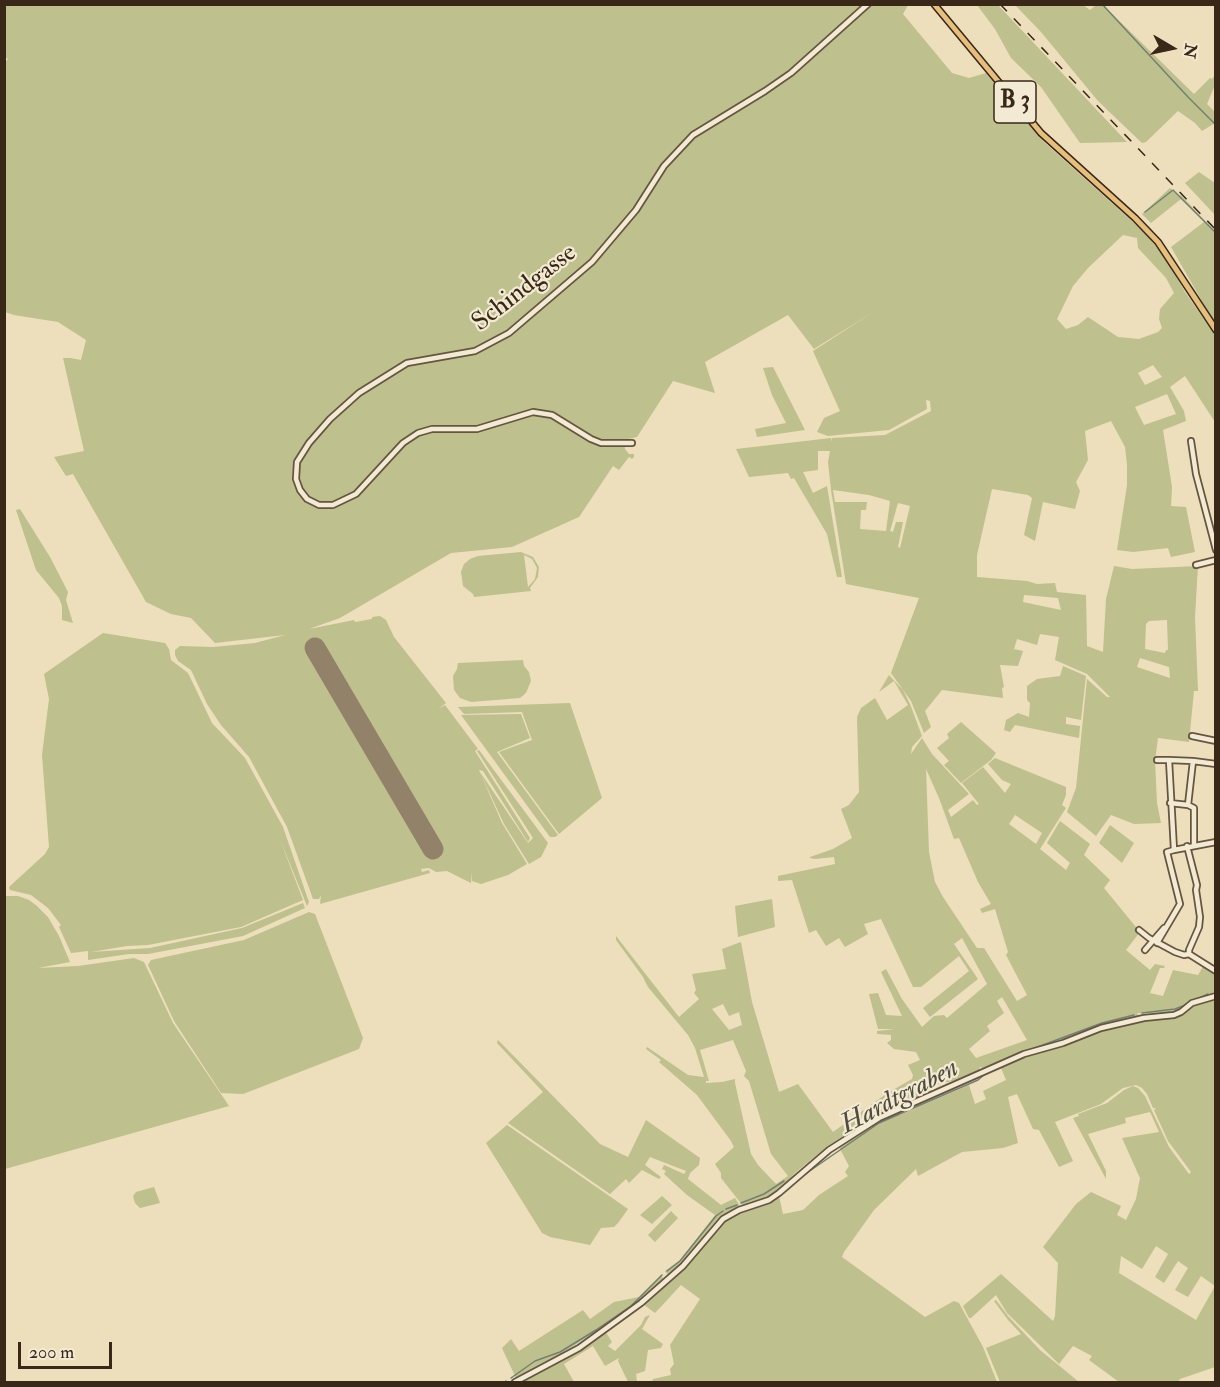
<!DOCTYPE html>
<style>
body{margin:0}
#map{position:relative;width:1220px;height:1387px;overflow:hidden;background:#eddebc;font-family:"IM FELL Double Pica",serif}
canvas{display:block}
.frame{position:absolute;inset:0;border:6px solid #392718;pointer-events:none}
.north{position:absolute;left:1142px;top:18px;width:60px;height:60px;-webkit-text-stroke:4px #f3ead3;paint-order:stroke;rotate:99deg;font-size:16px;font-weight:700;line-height:24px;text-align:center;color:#392718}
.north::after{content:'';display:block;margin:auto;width:21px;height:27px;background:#392718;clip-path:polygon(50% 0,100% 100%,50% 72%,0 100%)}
.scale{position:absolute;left:18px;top:1342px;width:94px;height:27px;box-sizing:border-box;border:3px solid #392718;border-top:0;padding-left:8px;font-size:18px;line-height:21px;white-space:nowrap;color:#392718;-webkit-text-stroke:4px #f3ead3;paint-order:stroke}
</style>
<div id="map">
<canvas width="1220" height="1387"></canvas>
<div class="frame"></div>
<div class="north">N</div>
<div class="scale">200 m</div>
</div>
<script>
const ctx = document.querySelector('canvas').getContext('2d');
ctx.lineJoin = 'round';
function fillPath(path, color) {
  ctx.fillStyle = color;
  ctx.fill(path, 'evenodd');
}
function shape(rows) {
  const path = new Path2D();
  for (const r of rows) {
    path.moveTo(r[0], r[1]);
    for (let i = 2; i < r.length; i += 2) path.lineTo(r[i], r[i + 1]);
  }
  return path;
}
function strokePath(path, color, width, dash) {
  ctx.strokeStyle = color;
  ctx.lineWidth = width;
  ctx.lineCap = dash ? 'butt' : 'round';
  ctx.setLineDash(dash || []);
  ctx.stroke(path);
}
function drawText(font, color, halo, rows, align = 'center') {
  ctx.font = font + ' "IM FELL Double Pica",serif';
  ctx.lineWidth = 4.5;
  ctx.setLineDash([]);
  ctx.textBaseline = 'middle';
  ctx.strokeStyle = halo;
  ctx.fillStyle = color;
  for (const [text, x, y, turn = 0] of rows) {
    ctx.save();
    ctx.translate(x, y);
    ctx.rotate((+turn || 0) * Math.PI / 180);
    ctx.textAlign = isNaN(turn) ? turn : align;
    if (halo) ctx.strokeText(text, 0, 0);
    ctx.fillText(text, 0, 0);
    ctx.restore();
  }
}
const green = shape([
 [4,5,908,5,903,14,952,73,969,78,986,73,1044,142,1145,233,1163,254,1185,292,1215,335,1215,422,1185,376,1170,387,1184,411,1186,421,1163,430,1172,487,1171,506,1186,507,1195,552,1171,557,1168,548,1133,552,1117,550,1127,485,1127,465,1125,447,1111,421,1085,431,1088,460,1076,482,1080,491,1075,509,1043,502,1035,541,1024,535,1032,498,1028,495,992,489,977,555,977,577,1027,581,1037,584,1055,583,1057,592,1086,595,1087,646,1103,652,1106,599,1114,566,1132,569,1198,566,1195,617,1198,691,1194,691,1189,742,1158,738,1155,761,1157,803,1161,823,1134,824,1111,815,1096,836,1067,812,1076,788,1087,679,1107,697,1110,697,1087,674,1055,660,1059,637,1040,634,1037,645,1017,639,1014,649,1023,651,1018,666,1000,665,1004,687,1002,688,1003,698,942,690,925,711,931,727,924,733,911,701,891,673,919,598,846,584,831,490,828,462,830,451,818,451,818,470,803,472,813,493,827,486,842,577,837,577,827,534,794,478,791,479,788,473,749,477,736,449,831,438,831,442,832,438,885,435,931,411,930,401,926,400,927,409,889,430,828,436,817,432,824,418,840,411,813,351,875,311,814,349,788,315,705,362,715,393,673,381,637,437,624,440,625,449,629,454,634,454,634,457,632,459,629,457,619,470,613,466,579,517,512,547,451,553,340,618,309,629,354,620,355,622,372,619,372,617,380,616,386,620,394,637,446,703,438,709,445,705,478,749,475,751,530,838,528,842,483,771,479,770,502,823,527,864,508,875,481,884,472,881,472,872,471,883,447,871,436,872,429,868,421,869,422,872,429,870,430,873,320,904,321,895,319,899,313,899,287,827,249,757,221,725,207,704,191,670,178,661,175,655,175,650,180,646,213,647,255,643,285,635,215,643,191,618,171,614,146,602,73,474,66,476,54,457,84,451,63,358,70,358,81,360,86,340,58,322,14,315,5,312,4,63,8,59,5,57],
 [1123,235,1137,238,1138,248,1166,278,1174,293,1160,309,1159,319,1162,328,1158,332,1139,339,1118,337,1088,317,1078,325,1066,329,1057,319,1073,286,1088,268],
 [1153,365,1162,377,1145,385,1138,373],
 [1167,394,1176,414,1144,425,1135,407],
 [833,490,869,495,890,501,886,531,860,529,861,510,866,510,867,502,835,502],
 [898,503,910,506,900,548,898,547,903,522,896,522,893,532,890,531],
 [1024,595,1058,598,1061,610,1023,602],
 [1167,620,1168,650,1166,650,1165,653,1145,649,1146,624,1149,621],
 [1140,658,1169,667,1170,678,1137,667],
 [977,5,998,5,1127,142,1080,143,1041,87,1011,58,995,29],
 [1015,5,1083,5,1090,10,1096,5,1103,5,1194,94,1210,78,1212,79,1215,75,1215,85,1207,104,1215,112,1215,123,1202,131,1195,123,1178,111,1146,142,1142,143,1098,101,1041,32],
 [1199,172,1215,183,1215,215,1185,183],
 [1170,188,1179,196,1181,195,1215,232,1215,324,1171,247,1204,222,1181,199,1151,223,1142,214],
 [773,367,805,430,757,437,755,429,786,423,772,395,763,368],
 [20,509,50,557,68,592,66,600,73,623,62,620,62,606,59,598,36,570,16,510],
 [521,552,533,557,539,567,538,577,530,588,531,591,474,597,473,594,463,586,461,572,464,564,470,559,478,556],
 [524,555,532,559,537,568,535,579,528,587],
 [103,633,165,643,169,649,171,660,188,673,212,723,245,758,283,827,309,902,307,906,279,837,303,900,241,927,148,945,127,946,91,952,150,948,242,928,303,903,305,908,243,936,148,954,129,954,88,960,88,951,71,953,59,927,61,925,48,908,31,895,10,890,9,887,45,854,49,847,42,755,49,699,44,674],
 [523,660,524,666,529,672,531,681,526,693,520,698,471,702,460,698,454,690,453,676,457,669,458,663],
 [1063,666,1086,676,1081,720,1066,717,1066,724,1080,726,1079,738,1015,725,1010,732,1004,730,1006,720,1018,713,1029,717,1030,703,1027,700,1027,686,1037,679,1060,676],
 [889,675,903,690,910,704,922,736,912,747,911,754,922,738,932,754,969,794,948,810,951,817,973,800,977,805,979,804,962,783,983,767,1005,793,1011,784,1002,780,988,764,995,758,1066,787,1066,795,1062,805,1066,808,1040,849,1066,870,1070,863,1047,843,1060,821,1090,844,1084,855,1110,880,1104,888,1140,932,1126,950,1150,970,1155,964,1165,966,1164,968,1160,968,1150,993,1163,996,1173,970,1198,975,1204,965,1215,974,1215,995,1196,999,1178,1010,1159,1014,1137,1013,1140,1020,1165,1019,1184,1013,1194,1004,1215,999,1215,1367,1180,1379,1178,1382,1119,1382,1089,1360,1092,1356,1073,1346,1059,1364,1007,1313,996,1295,971,1318,969,1318,963,1306,1001,1274,1053,1321,1055,1316,1058,1263,1043,1247,1076,1204,1091,1192,1121,1206,1117,1215,1126,1220,1136,1199,1140,1178,1122,1138,1159,1132,1150,1112,1125,1118,1126,1123,1088,1134,1106,1171,1106,1179,1073,1118,1079,1116,1078,1114,1107,1103,1124,1090,1133,1086,1138,1088,1145,1096,1169,1147,1189,1174,1191,1172,1168,1141,1154,1110,1156,1108,1153,1108,1147,1094,1142,1088,1136,1085,1123,1088,1101,1104,1055,1122,1073,1161,1059,1167,1039,1130,1033,1129,1017,1094,1008,1097,1018,1143,1003,1148,962,1152,918,1176,916,1169,874,1210,844,1252,842,1257,925,1317,954,1301,959,1303,983,1347,997,1382,652,1382,653,1379,671,1375,670,1369,674,1364,670,1345,700,1299,681,1285,655,1313,643,1304,676,1275,697,1253,717,1226,731,1217,762,1206,779,1196,783,1214,803,1210,819,1195,848,1176,845,1172,849,1166,839,1147,879,1120,898,1111,900,1115,969,1085,975,1104,986,1099,983,1091,1006,1080,1001,1068,993,1071,980,1067,979,1070,954,1081,941,1083,919,1093,920,1096,864,1122,824,1149,795,1173,779,1191,768,1199,743,1206,721,1178,721,1173,715,1164,734,1147,731,1141,697,1095,659,1062,661,1060,646,1049,647,1047,688,1075,704,1077,695,1048,688,1035,648,987,643,977,616,940,616,936,679,1017,699,999,694,993,696,990,692,974,726,969,722,949,741,942,752,1002,779,1092,798,1084,833,1132,886,1094,912,1079,913,1075,908,1065,920,1060,916,1052,894,1049,887,1043,891,1040,891,1035,877,1034,877,1031,895,1029,878,1029,869,994,878,993,886,1015,902,1016,881,972,886,969,902,999,922,1027,934,1016,944,1015,947,1018,987,984,962,938,954,944,978,979,930,1017,923,1008,969,971,959,956,921,987,913,987,881,919,864,924,868,934,845,947,839,938,826,946,816,930,809,933,792,880,778,881,778,876,835,864,834,857,815,859,810,858,810,857,833,849,852,838,841,809,849,805,859,792,857,717,861,708,875,698,887,720,908,705,894,681,879,692],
 [926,769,939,798,954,839,959,838,978,882,991,904,980,909,982,913,995,909,1008,952,1006,955,1027,995,1017,1001,984,948,977,948,943,897,935,882,929,852],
 [1015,815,1042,833,1036,844,1009,824],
 [1002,997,1027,1040,976,1058,969,1049,990,1031,987,1026,1004,1013,997,1001],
 [723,1004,729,1016,739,1012,742,1025,729,1030,712,1009],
 [733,1040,746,1071,744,1076,749,1081,771,1154,788,1176,776,1184,758,1165,751,1154,735,1083,735,1079,722,1082,706,1083,706,1081,709,1081,700,1050],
 [1156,1246,1168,1254,1155,1277,1164,1283,1178,1261,1188,1268,1175,1290,1188,1297,1201,1276,1215,1286,1196,1320,1119,1273,1121,1256,1142,1269],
 [570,703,602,798,559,834,499,752,532,740,522,712,464,714,458,707],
 [521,714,530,738,497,752,558,835,555,837,550,837,461,715],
 [961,722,996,753,991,760,961,783,944,765,956,755,949,761,937,748,949,738,947,734],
 [479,750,548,843,541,857,529,864,504,824,480,772,528,843,533,838,477,751],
 [1110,825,1134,843,1122,863,1099,843],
 [5,896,18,896,29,900,37,906,48,917,59,936,70,962,38,968,78,966,134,958,144,962,173,1023,229,1106,5,1169],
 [772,899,775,927,738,937,735,906],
 [309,912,315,914,363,1038,359,1049,243,1094,221,1093,174,1021,148,965,151,960,244,940],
 [498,1040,600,1144,628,1157,646,1120,700,1158,699,1165,690,1173,688,1179,721,1205,735,1198,740,1206,716,1221,693,1252,669,1276,665,1271,680,1260,715,1215,687,1195,664,1174,666,1171,662,1169,664,1165,684,1174,686,1171,650,1157,645,1165,661,1177,659,1179,642,1170,629,1183,626,1179,610,1194,508,1123,543,1092,497,1043],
 [507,1125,628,1209,618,1223,614,1227,601,1228,590,1245,550,1237,542,1233,486,1143],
 [154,1187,160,1203,140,1208,135,1203,133,1196,136,1192],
 [662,1196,672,1205,652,1224,640,1215],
 [671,1211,678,1218,655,1242,648,1235],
 [661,1275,664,1280,640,1302,560,1355,563,1360,605,1331,612,1342,608,1346,615,1351,641,1325,645,1317,650,1315,642,1329,663,1344,661,1348,648,1350,645,1371,636,1374,637,1382,628,1382,618,1361,619,1358,605,1366,593,1346,564,1364,574,1382,520,1382,516,1378,502,1348,511,1339,519,1351,583,1310,590,1319,614,1302,639,1297],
 [996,1300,1008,1316,1040,1350,1079,1382,1000,1382,986,1348,1021,1334,1008,1320,994,1301]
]);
const stream = shape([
 [1102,4,1188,97,1214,123,1216,122],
 [1145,212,1173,190,1216,233],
 [1195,1000,1208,994],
 [1142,1013,1175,1009,1188,1004],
 [1016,1055,1102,1023,1134,1015],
 [801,1177,879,1123,978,1080,985,1074],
 [741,1203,764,1194,784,1181],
 [726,1209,737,1205],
 [667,1271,680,1261,716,1216,723,1211],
 [511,1378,535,1361,560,1352,596,1330,631,1306,662,1275],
 [505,1382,506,1381]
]);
const runway = shape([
 [315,648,433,849]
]);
const minor = shape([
 [1191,441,1196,474,1216,550],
 [632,443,601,443,591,439,552,415,533,412,477,429,432,429,418,433,403,443,356,494,333,505,319,505,307,499,300,490,296,479,297,462,309,443,330,419,359,393,407,363,475,351,509,333,592,262,636,210,664,166,693,135,765,91,791,73,868,4],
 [1196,565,1216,560],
 [1192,736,1216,741],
 [1157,760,1169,760],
 [1170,803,1188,805],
 [1194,845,1194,808,1188,805,1193,761,1216,764],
 [1187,846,1197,885,1196,890,1200,917,1199,927,1189,950,1189,954,1216,971],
 [1174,850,1216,842],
 [1139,930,1149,938,1175,952,1184,955,1189,954],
 [1157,943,1180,904,1167,852,1174,850,1169,760,1193,761],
 [1145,950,1164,928],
 [515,1382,579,1348,641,1303,683,1266,723,1219,739,1210,769,1200,779,1193,829,1150,879,1118,1024,1054,1063,1043,1101,1028,1144,1018,1174,1015,1181,1012,1192,1003,1216,996]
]);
const major = shape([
 [934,4,1041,133,1135,218,1158,242,1216,330]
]);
const rail = shape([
 [1000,4,1216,230]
]);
const shields = [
 [1015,102,42]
];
const shieldNames = [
 ["B 3",1015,102]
];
const streetNames = [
 ["Schindgasse",525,289,-38]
];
const waterNames = [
 ["Hardtgraben",900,1098,-28]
];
fillPath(green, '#bec08d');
strokePath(stream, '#738072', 1.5);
strokePath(runway, '#93826a', 21);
strokePath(minor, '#665541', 8);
strokePath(major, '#392718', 8);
strokePath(minor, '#f3ead3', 4.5);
strokePath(major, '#e6bf7e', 5);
strokePath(rail, '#392718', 1.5, [10, 10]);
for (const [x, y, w] of shields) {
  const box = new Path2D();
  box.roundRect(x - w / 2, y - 21, w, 42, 4.5);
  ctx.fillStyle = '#f3ead3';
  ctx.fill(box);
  strokePath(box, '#392718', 1.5);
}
drawText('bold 24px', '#392718', null, shieldNames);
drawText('26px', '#392718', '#f3ead3', streetNames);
drawText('italic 27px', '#514c3e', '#f3ead3', waterNames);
</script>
